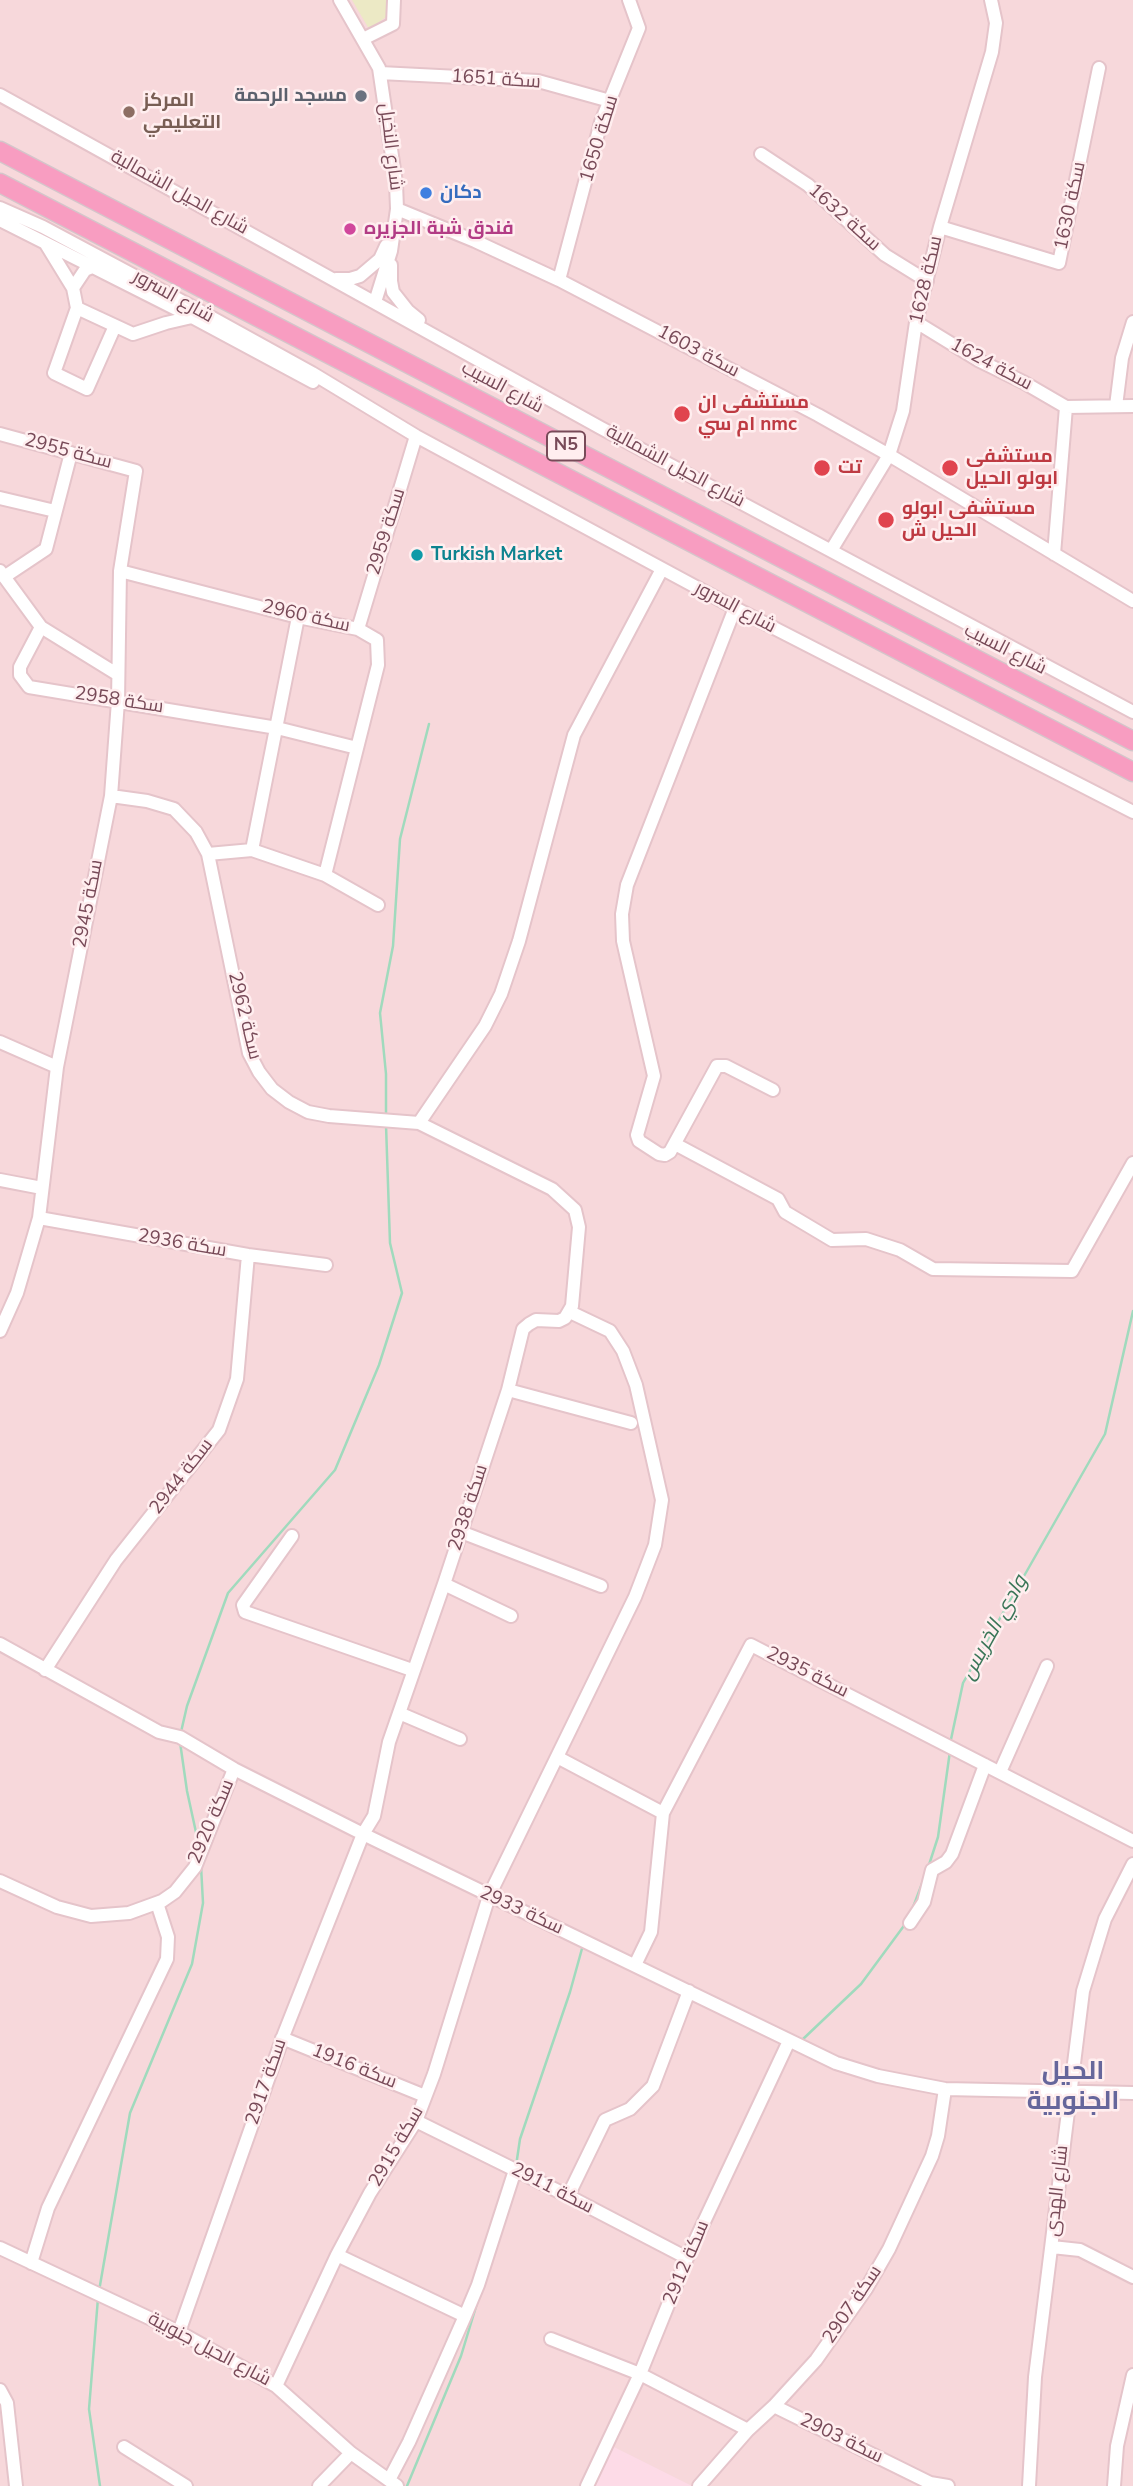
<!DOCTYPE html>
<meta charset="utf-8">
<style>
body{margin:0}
canvas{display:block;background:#fde7e8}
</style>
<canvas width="1133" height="2486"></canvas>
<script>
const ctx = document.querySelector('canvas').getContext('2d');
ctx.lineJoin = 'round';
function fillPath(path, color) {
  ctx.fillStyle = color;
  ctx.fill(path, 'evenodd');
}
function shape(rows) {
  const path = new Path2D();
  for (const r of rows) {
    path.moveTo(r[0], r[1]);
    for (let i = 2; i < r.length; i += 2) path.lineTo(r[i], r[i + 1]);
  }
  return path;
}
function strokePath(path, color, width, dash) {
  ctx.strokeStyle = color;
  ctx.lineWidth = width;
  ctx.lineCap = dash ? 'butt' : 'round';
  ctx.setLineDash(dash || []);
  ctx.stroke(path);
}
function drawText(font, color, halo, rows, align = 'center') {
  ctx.font = font + ' "Nunito Sans",Cairo,sans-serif';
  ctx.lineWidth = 5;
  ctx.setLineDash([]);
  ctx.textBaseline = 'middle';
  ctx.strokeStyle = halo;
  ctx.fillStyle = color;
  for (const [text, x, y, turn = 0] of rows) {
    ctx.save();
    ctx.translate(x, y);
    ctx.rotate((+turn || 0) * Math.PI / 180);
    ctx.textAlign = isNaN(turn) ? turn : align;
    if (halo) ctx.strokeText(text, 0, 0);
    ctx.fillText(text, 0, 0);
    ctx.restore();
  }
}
const residential = shape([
 [0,0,1133,0,1133,2486,0,2486]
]);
const commercial = shape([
 [602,2441,692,2486,581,2486]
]);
const green = shape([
 [352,0,389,0,386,17,369,29]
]);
const stream = shape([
 [386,1115,386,1074,380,1013,393,946,400,839,429,724],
 [181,1732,187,1706,228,1593,335,1470,379,1365,402,1293,390,1243,386,1125],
 [180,1742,187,1791,199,1846],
 [950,1744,963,1683,1105,1434,1133,1311],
 [928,1868,938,1837,950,1751],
 [912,1910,923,1881],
 [802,2040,861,1984,906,1923],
 [516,2166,520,2139,570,1992,583,1945],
 [99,2291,130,2113,192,1964,203,1903,201,1866],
 [98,2298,89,2409,100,2486],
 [407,2486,461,2356,478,2300]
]);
const minor = shape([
 [340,0,379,68,396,183,397,209,391,251,375,302],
 [363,39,393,24,394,0],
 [380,73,538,81,610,101],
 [0,95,601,428,1133,712],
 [761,154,808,185,885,255,927,281],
 [0,208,43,227,189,305,312,373,416,436,735,608,1133,812],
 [397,209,475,241,559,280,818,415,889,455,1133,601],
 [0,220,192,317,313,382],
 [940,227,1059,263,1099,68],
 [46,244,73,288,77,308,133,334,166,323,192,317],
 [391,265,391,281,393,292,408,311,419,320],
 [336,279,350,279,360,276,380,259,386,246],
 [559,280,601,122,639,28,629,0],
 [73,288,85,270,97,265],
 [77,308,54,373,87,389,115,326],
 [916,322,978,360,1023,382,1066,407,1133,406],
 [1116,406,1122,358,1133,322],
 [0,434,136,471,120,571,118,701,111,796,57,1067,39,1218,17,1293,0,1331],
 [0,498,55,511],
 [832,549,889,455,903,411,916,322,940,227,992,52,996,23,991,0],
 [1054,554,1066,407],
 [0,571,41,627,117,674],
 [120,571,298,617,358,629,377,640,378,665,325,875],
 [4,577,46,549,71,453],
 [735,608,627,885,622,914,623,941,654,1076,637,1135,639,1141,659,1154,665,1155,670,1152,717,1066,726,1066,773,1090],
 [41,627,20,667,20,675,29,687,277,728,357,748],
 [358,629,416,436],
 [111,796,147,801,174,809,196,832,208,854,249,1053,259,1072,272,1089,289,1102,308,1112,329,1116,419,1123,552,1189,575,1210,579,1227,572,1306,565,1318,559,1321,536,1320,529,1324,523,1329,508,1390,444,1584,389,1742,374,1816,363,1834,284,2034,179,2332],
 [252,850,298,617],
 [208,854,252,850,325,875,378,905],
 [0,1042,57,1067],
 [419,1123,485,1026,501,994,519,941,574,735,662,569],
 [675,1144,778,1199,785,1212,832,1240,866,1239,900,1250,933,1269,1072,1271,1133,1163],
 [0,1180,42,1188],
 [39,1218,248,1255,326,1265],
 [508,1390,631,1423],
 [461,1532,601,1586],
 [292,1536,243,1605,245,1612,412,1670],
 [444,1584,511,1616],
 [0,1644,159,1732,180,1737,234,1769,363,1834,836,2063,878,2076,945,2089,1133,2093],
 [45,1670,116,1560,219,1430,237,1379,248,1255],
 [399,1713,460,1739],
 [557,1757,663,1813],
 [1000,1772,1047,1666],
 [0,1881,57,1907,91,1916,129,1913,162,1901,175,1892,195,1867,234,1769],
 [910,1923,924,1902,932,1870,946,1862,952,1854,985,1765],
 [635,1965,651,1932,663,1813,751,1645,1133,1841],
 [282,2038,425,2096],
 [416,2121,568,2196,687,2258],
 [568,2196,605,2120,630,2109,653,2086,689,1991],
 [1052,2247,1080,2250,1133,2277],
 [0,2248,179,2332,276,2386,351,2453,397,2486],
 [337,2255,465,2316,409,2442,389,2480],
 [31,2263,48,2208,167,1959,168,1937,157,1903],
 [465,2316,478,2285,515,2170],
 [551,2339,640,2374,748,2430],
 [276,2386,337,2255,370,2193,416,2121,434,2074,489,1896,635,1597,655,1545,662,1500,636,1385,623,1351,610,1331,570,1312],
 [0,2390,7,2403,16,2486],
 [774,2406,930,2483,948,2486],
 [124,2447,186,2486],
 [319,2486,351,2453],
 [587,2486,640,2374,687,2258,789,2041],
 [699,2486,748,2430,774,2406,816,2360,866,2289,889,2249,932,2156,938,2136,945,2089],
 [1029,2486,1035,2377,1083,1991,1105,1919,1133,1864],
 [1114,2486,1117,2446,1133,2375]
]);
const highway = shape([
 [0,151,1133,741],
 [0,183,1133,772]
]);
const markers = [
 [361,96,7,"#6b7280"],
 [129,112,7,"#8d6e63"],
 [426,193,7,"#3f7fe0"],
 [350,229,7,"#d1479c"],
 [682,414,9,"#e0444e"],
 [822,468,9,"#e0444e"],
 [950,468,9,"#e0444e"],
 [886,520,9,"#e0444e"],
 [417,555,7,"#0f9aa8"]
];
const shields = [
 [566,446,38]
];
const shieldNames = [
 ["N5",566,446]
];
const streetNames = [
 ["سكة 1651",496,80,4],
 ["سكة 1650",600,139,-73],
 ["شارع النخيل",390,147,83],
 ["شارع الحيل الشمالية",179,193,29],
 ["سكة 1630",1071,206,-78],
 ["سكة 1632",844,218,42],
 ["سكة 1628",927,280,-77],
 ["شارع السرور",173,297,29],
 ["سكة 1603",698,352,28],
 ["سكة 1624",991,365,28],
 ["شارع السيب",502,388,28],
 ["سكة 2955",68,452,15],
 ["شارع الحيل الشمالية",675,467,28],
 ["سكة 2959",387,532,-73],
 ["شارع السرور",735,608,28],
 ["سكة 2960",306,617,13],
 ["شارع السيب",1005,650,27],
 ["سكة 2958",119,701,9],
 ["سكة 2945",89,904,-79],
 ["سكة 2962",244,1016,76],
 ["سكة 2936",182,1244,10],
 ["سكة 2944",182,1477,-52],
 ["سكة 2938",469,1508,-72],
 ["سكة 2935",807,1673,27],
 ["سكة 2920",212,1822,-67],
 ["سكة 2933",521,1911,25],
 ["سكة 1916",354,2067,22],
 ["سكة 2917",267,2082,-71],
 ["سكة 2915",397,2147,-60],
 ["سكة 2911",552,2189,27],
 ["شارع الهدى",1058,2191,-84],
 ["سكة 2912",687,2263,-67],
 ["سكة 2907",853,2305,-56],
 ["شارع الحيل جنوبية",209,2350,28],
 ["سكة 2903",841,2439,26]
];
const worshipNames = [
 ["مسجد الرحمة",347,96]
];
const educationNames = [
 ["المركز",143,101],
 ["التعليمي",143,123]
];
const shopNames = [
 ["دكان",440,193]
];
const hotelNames = [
 ["فندق شبة الجزيره",364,229]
];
const healthNames = [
 ["مستشفى ان",698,403],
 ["ام سي nmc",698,425],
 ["مستشفى",966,457],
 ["ابولو الحيل",966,479],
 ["تت",838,468],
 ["مستشفى ابولو",902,509],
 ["الحيل ش",902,531]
];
const cultureNames = [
 ["Turkish Market",431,555]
];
const waterNames = [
 ["وادي الخريس",995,1628,-61]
];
const districtNames = [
 ["الحيل",1073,2073],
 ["الجنوبية",1073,2103]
];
fillPath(residential, '#f7d8db');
fillPath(commercial, '#fddbe7');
fillPath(green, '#ece9c5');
strokePath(stream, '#a0dabd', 2.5);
strokePath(minor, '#e5c4ca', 16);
strokePath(highway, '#d4c5ca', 21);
strokePath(minor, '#fff', 12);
strokePath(highway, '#f89dc1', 18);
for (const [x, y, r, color] of markers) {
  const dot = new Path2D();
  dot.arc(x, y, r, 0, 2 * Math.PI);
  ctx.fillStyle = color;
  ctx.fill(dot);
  strokePath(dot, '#ffeeef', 2.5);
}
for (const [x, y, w] of shields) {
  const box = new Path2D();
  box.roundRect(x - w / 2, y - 14.5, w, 29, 5);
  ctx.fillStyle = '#ffeeef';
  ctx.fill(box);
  strokePath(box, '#784a58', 2);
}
drawText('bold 18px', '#784a58', null, shieldNames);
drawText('19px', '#784a58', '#ffeeef', streetNames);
drawText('bold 19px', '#5b616d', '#ffeeef', worshipNames, 'right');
drawText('bold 19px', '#785e54', '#ffeeef', educationNames, 'left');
drawText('bold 19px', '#366cbe', '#ffeeef', shopNames, 'left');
drawText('bold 19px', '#b23c85', '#ffeeef', hotelNames, 'left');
drawText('bold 19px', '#be3a42', '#ffeeef', healthNames, 'left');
drawText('bold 19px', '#0d838f', '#ffeeef', cultureNames, 'left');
drawText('italic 21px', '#3a7658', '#ffeeef', waterNames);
drawText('bold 26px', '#66669b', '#ffeeef', districtNames);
</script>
